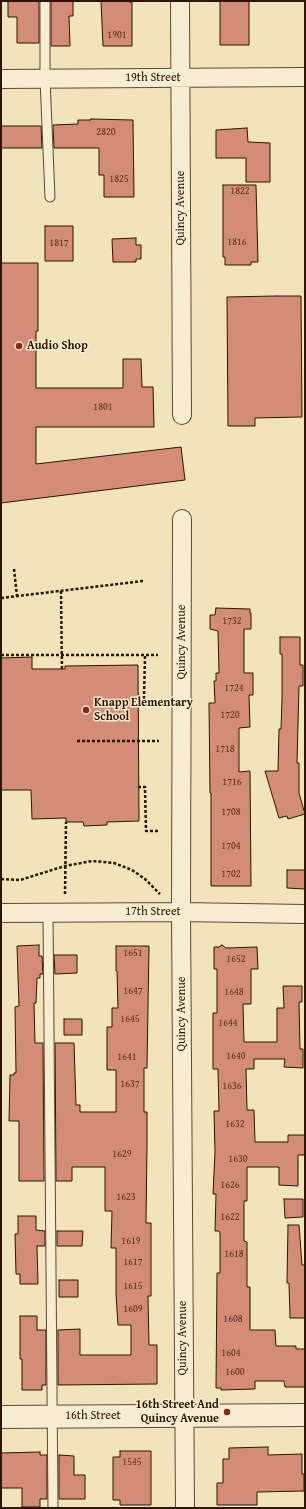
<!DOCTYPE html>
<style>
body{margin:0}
#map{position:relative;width:306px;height:1509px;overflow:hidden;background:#f1e3ba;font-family:"Gentium Book Plus",serif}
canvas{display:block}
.frame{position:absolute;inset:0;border:2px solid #2e1402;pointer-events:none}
</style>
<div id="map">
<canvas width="306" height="1509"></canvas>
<div class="frame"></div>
</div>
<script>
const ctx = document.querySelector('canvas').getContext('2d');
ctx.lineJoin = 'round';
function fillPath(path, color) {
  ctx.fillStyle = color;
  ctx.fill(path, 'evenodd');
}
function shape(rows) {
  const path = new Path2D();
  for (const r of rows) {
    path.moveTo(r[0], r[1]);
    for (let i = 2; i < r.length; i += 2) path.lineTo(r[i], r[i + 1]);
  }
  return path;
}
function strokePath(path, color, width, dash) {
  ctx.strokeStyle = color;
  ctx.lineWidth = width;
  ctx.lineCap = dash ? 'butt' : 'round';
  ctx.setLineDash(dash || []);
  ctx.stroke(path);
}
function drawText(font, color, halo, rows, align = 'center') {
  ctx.font = font + ' "Gentium Book Plus",serif';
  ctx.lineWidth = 3;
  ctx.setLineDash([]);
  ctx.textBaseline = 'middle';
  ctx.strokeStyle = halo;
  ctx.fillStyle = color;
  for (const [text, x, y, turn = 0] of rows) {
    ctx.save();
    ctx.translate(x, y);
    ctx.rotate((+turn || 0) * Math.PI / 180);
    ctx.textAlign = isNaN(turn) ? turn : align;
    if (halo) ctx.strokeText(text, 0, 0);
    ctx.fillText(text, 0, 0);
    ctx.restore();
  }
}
const building = shape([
 [8,1,39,1,39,43,17,43,17,17,8,17,8,1],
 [51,1,73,1,73,16,69,16,70,46,51,46,51,1],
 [101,1,129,1,129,2,132,2,132,46,103,46,101,1],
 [220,1,249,1,249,45,220,45,220,1],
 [91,119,133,120,134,197,104,197,104,175,99,175,99,148,54,148,53,125,78,124,78,120,91,120,91,119],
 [1,126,41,126,42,148,1,148,1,126],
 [247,128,248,142,270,143,270,182,246,182,246,158,216,158,216,130,247,128],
 [223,185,256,185,258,262,251,262,251,265,225,265,225,257,223,257,223,185],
 [45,226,73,226,73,261,45,261,45,226],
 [136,238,136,245,141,245,141,259,136,259,136,262,113,262,112,239,136,238],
 [1,263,38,263,38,331,36,331,36,388,123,388,123,359,141,359,142,387,153,387,154,427,36,427,36,464,181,447,185,480,1,503,1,263],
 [276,296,301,296,302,417,255,418,255,426,228,426,227,297,276,296],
 [216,608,250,609,250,613,251,613,251,629,244,629,244,673,253,673,253,695,249,695,250,727,239,728,239,772,250,771,251,886,211,886,211,793,210,793,209,703,215,703,214,681,216,681,216,673,219,673,218,631,210,629,210,615,215,615,216,608],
 [280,637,300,637,300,665,303,665,303,686,299,686,297,763,299,763,299,793,305,814,288,819,287,816,279,818,265,771,278,771,279,729,281,729,282,699,282,654,280,654,280,637],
 [32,657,32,669,65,669,65,666,138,665,139,821,107,822,107,825,84,826,83,822,66,822,66,818,32,819,31,790,1,790,1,658,32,657],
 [287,870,305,870,305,889,287,888,287,870],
 [39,945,39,956,42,956,43,974,40,974,40,978,37,978,36,1003,34,1003,35,1043,43,1043,44,1181,19,1181,19,1121,9,1121,10,1075,14,1075,14,1073,16,1073,15,1007,19,1006,17,946,39,945],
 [222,945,226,948,257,947,258,969,251,969,251,1004,243,1004,244,1042,277,1042,277,1008,284,1008,283,986,302,986,302,1002,299,1002,300,1049,303,1049,303,1068,284,1067,285,1059,254,1059,254,1069,246,1069,247,1110,254,1110,255,1142,288,1142,288,1135,305,1135,305,1155,298,1155,298,1186,279,1185,279,1167,247,1167,247,1201,244,1201,244,1241,247,1242,247,1287,250,1287,250,1330,275,1330,276,1346,296,1346,296,1349,305,1349,305,1387,285,1387,284,1381,255,1381,255,1389,221,1390,221,1388,216,1388,217,1273,220,1273,220,1233,219,1231,215,1231,216,1194,213,1194,215,1152,214,1111,219,1111,218,1069,213,1069,213,1013,217,1013,217,969,214,969,214,947,219,947,222,945],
 [116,946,149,946,147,1068,144,1068,144,1112,147,1112,147,1145,146,1223,151,1223,151,1296,148,1296,149,1345,157,1345,157,1384,58,1385,58,1330,80,1329,80,1355,131,1355,131,1325,118,1325,116,1295,116,1248,111,1248,112,1211,105,1211,105,1167,72,1167,72,1181,56,1181,55,1043,74,1043,76,1105,80,1105,80,1112,116,1112,116,1070,107,1070,107,1027,112,1027,112,1008,118,1008,117,971,116,971,116,946],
 [54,955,77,955,77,973,55,974,54,955],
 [64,1019,82,1019,82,1035,64,1035,64,1019],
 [284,1199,303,1199,303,1217,285,1218,284,1199],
 [18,1216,36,1216,36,1230,45,1231,45,1246,37,1246,38,1284,20,1284,20,1274,16,1274,15,1234,18,1234,18,1216],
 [288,1225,299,1225,302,1265,305,1265,305,1318,290,1318,289,1283,287,1283,288,1225],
 [57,1231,83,1231,82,1246,57,1246,57,1231],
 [59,1280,78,1280,78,1297,59,1297,59,1280],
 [20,1316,37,1316,37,1330,46,1330,46,1385,42,1385,42,1390,22,1390,22,1359,20,1359,20,1316],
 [268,1447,268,1455,302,1454,302,1474,304,1474,304,1491,257,1492,257,1505,217,1505,217,1483,223,1483,223,1459,229,1459,229,1448,268,1447],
 [120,1451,151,1451,151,1505,120,1505,120,1500,113,1500,113,1457,120,1457,120,1451],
 [40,1452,40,1455,47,1455,47,1499,40,1499,40,1507,22,1507,22,1488,1,1488,1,1453,40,1452],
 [59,1455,74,1456,74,1475,85,1475,85,1499,59,1499,59,1455]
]);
const path = shape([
 [14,569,17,596],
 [61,591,62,671],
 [1,598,143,581],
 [1,655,158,655],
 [138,698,144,698,145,656],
 [77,741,159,741],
 [138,787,145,787,146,831,159,831],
 [1,879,20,880,65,866,92,861,114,863,132,870,145,879,160,894],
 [65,894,66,822]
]);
const service = shape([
 [45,1,45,79,50,197],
 [48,912,53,1508]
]);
const minor = shape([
 [180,1,182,415],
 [1,79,305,77],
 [182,519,181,912,185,1508],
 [1,913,181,912,305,914]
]);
const tertiary = shape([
 [1,1417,305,1415]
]);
const markers = [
 [19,346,4,"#8f2418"],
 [86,710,4,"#8f2418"],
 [227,1412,4,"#8f2418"]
];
const numberNames = [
 ["1901",117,35],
 ["2820",106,132],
 ["1825",119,179],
 ["1822",240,191],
 ["1816",237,242],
 ["1817",59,243],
 ["1801",103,407],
 ["1732",232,621],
 ["1724",234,688],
 ["1720",230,715],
 ["1718",225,749],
 ["1716",232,782],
 ["1708",231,812],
 ["1704",231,846],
 ["1702",231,874],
 ["1651",133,953],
 ["1652",236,959],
 ["1647",133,991],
 ["1648",234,992],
 ["1645",130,1019],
 ["1644",228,1023],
 ["1640",236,1056],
 ["1641",127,1057],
 ["1637",130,1084],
 ["1636",232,1086],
 ["1632",235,1124],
 ["1629",122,1154],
 ["1630",238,1159],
 ["1626",230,1185],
 ["1623",126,1197],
 ["1622",230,1217],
 ["1619",131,1241],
 ["1618",234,1254],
 ["1617",133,1262],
 ["1615",133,1286],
 ["1609",133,1309],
 ["1608",233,1319],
 ["1604",231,1353],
 ["1600",235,1372],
 ["1545",132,1462]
];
const streetNames = [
 ["19th Street",153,78],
 ["Quincy Avenue",181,208,-90],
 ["Quincy Avenue",182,642,-90],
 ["17th Street",153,912],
 ["Quincy Avenue",182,1014,-90],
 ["Quincy Avenue",183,1338,-90],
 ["16th Street",93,1416]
];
const poiNames = [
 ["Audio Shop",27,346],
 ["Knapp Elementary",94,703],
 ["School",94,717],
 ["16th Street And",219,1405,"right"],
 ["Quincy Avenue",219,1419,"right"]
];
fillPath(building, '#d38c75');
strokePath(building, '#2e1402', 1);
strokePath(service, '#5f4830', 11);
strokePath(minor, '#5f4830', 20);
strokePath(tertiary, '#5f4830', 24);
strokePath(path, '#2e1402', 2.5, [3, 2]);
strokePath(service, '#f6edd2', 9);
strokePath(minor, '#f6edd2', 18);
strokePath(tertiary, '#f6edd2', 22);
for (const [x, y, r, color] of markers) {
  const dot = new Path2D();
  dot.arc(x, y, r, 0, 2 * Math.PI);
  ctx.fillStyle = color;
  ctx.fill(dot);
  strokePath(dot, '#f6edd2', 1.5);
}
drawText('10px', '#57321f', null, numberNames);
drawText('12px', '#2e1402', '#f6edd2', streetNames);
drawText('bold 12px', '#2e1402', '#f6edd2', poiNames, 'left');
</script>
